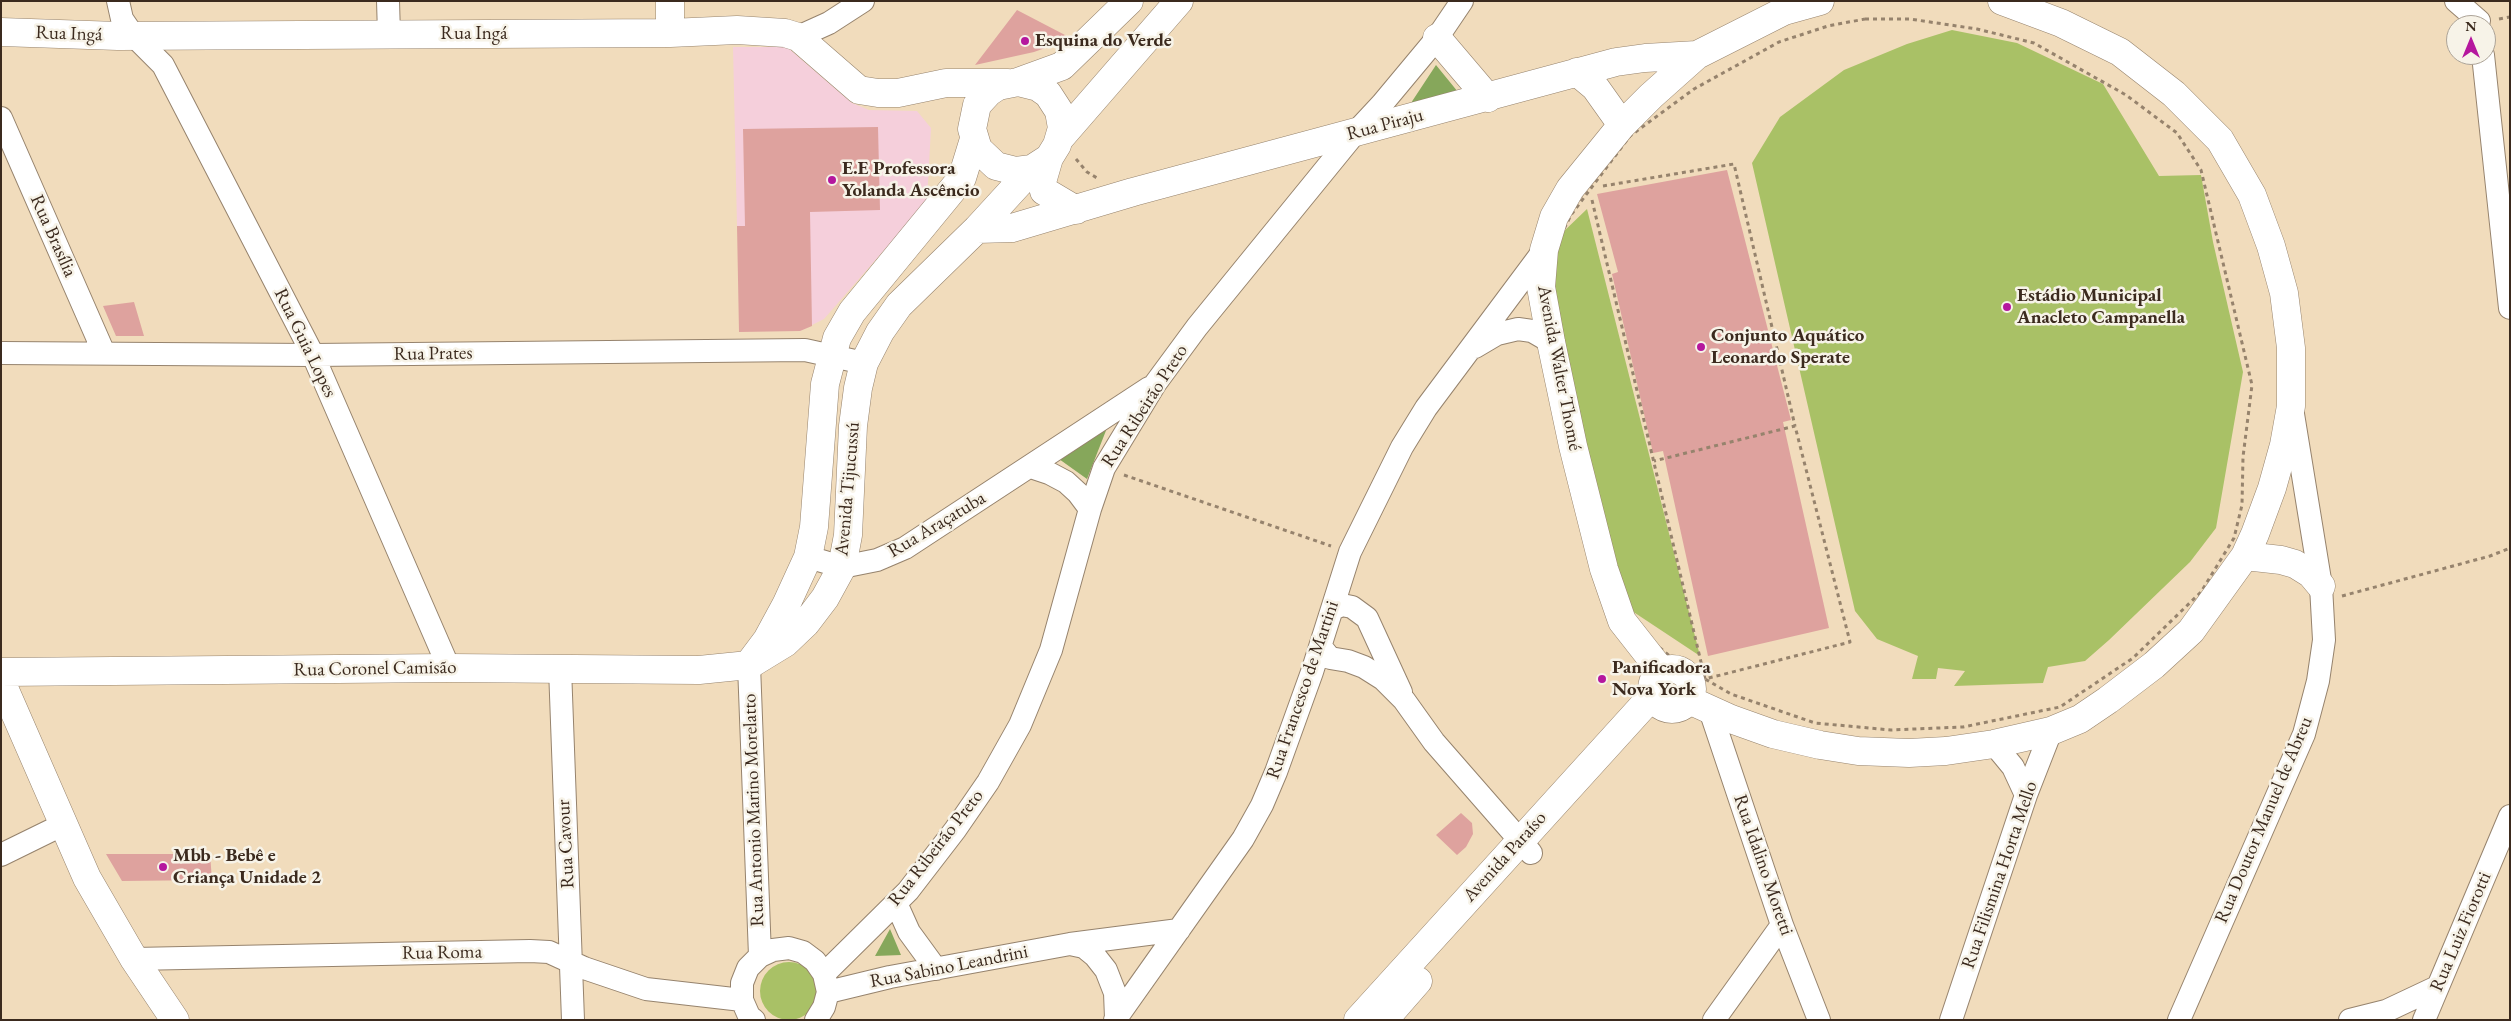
<!DOCTYPE html>
<meta charset="utf-8">
<style>
body{margin:0}
#map{position:relative;width:2511px;height:1021px;overflow:hidden;background:#f1dcbc;font-family:"EB Garamond",serif}
canvas{display:block}
.frame{position:absolute;inset:0;border:2px solid #3b2a1e;pointer-events:none}
.north{position:absolute;left:2446px;top:15px;width:50px;height:50px;box-sizing:border-box;background:#f7f3e8;border:1px solid #aca397;border-radius:50%;rotate:0deg;font-size:14px;font-weight:700;line-height:20px;text-align:center;color:#3b2a1e}
.north::after{content:'';display:block;margin:auto;width:18px;height:22px;background:#b5179e;clip-path:polygon(50% 0,100% 100%,50% 72%,0 100%)}
</style>
<div id="map">
<canvas width="2511" height="1021"></canvas>
<div class="frame"></div>
<div class="north">N</div>
</div>
<script>
const ctx = document.querySelector('canvas').getContext('2d');
ctx.lineJoin = 'round';
function fillPath(path, color) {
  ctx.fillStyle = color;
  ctx.fill(path, 'evenodd');
}
function shape(rows) {
  const path = new Path2D();
  for (const r of rows) {
    if (r.length === 3) {
      path.moveTo(r[0] + r[2], r[1]);
      path.arc(r[0], r[1], r[2], 0, 2 * Math.PI);
      continue;
    }
    path.moveTo(r[0], r[1]);
    for (let i = 2; i < r.length; i += 2) path.lineTo(r[i], r[i + 1]);
  }
  return path;
}
function strokePath(path, color, width, dash) {
  ctx.strokeStyle = color;
  ctx.lineWidth = width;
  ctx.lineCap = dash ? 'butt' : 'round';
  ctx.setLineDash(dash || []);
  ctx.stroke(path);
}
function drawText(font, color, halo, rows, align = 'center') {
  ctx.font = font + ' "EB Garamond",serif';
  ctx.lineWidth = 5;
  ctx.setLineDash([]);
  ctx.textBaseline = 'middle';
  ctx.strokeStyle = halo;
  ctx.fillStyle = color;
  for (const [text, x, y, turn = 0] of rows) {
    ctx.save();
    ctx.translate(x, y);
    ctx.rotate((+turn || 0) * Math.PI / 180);
    ctx.textAlign = isNaN(turn) ? turn : align;
    if (halo) ctx.strokeText(text, 0, 0);
    ctx.fillText(text, 0, 0);
    ctx.restore();
  }
}
const built = shape([
 [733,47,787,47,852,103,869,110,917,111,931,128,927,201,824,319,800,331,737,226]
]);
const green = shape([
 [1952,30,2017,43,2103,84,2159,176,2201,175,2213,242,2243,372,2216,528,2190,562,2109,640,2085,661,2048,667,2043,683,1954,686,1965,671,1938,668,1936,679,1912,679,1918,656,1877,639,1855,611,1752,163,1780,117,1844,70,1907,44],
 [1587,209,1700,656,1629,609,1598,502,1551,280,1562,233],
 [789,991,29]
]);
const forest = shape([
 [1436,65,1458,92,1409,106],
 [1107,428,1087,479,1059,459],
 [890,929,901,955,875,956]
]);
const building = shape([
 [1017,10,1065,35,1048,47,1034,52,975,65],
 [878,127,880,210,810,212,812,326,800,331,739,332,737,226,745,226,743,129],
 [1727,170,1791,420,1783,422,1829,628,1708,656,1663,451,1653,453,1612,274,1618,272,1597,194],
 [134,302,144,336,116,336,103,306],
 [1461,813,1472,823,1473,834,1466,847,1457,855,1436,835],
 [106,854,210,854,212,880,122,881]
]);
const path = shape([
 [1865,19,1910,19,1977,29,2034,43,2126,95,2177,133,2201,170,2252,385,2243,457,2242,505,2234,538,2201,592,2133,658,2060,707,1963,727,1891,730,1815,723,1731,694,1679,664,1639,630,1622,595,1561,367,1550,304,1551,269,1557,243,1571,215,1630,136,1694,89,1779,42,1828,26,1865,19],
 [2499,19,2510,17],
 [1076,159,1087,172,1097,178],
 [1603,186,1734,164,1795,426],
 [1592,200,1705,679,1850,642,1795,426,1654,461],
 [1124,475,1331,546],
 [2342,596,2490,556,2510,548]
]);
const street = shape([
 [118,1,122,19,133,35,163,65,313,355,449,668],
 [388,1,389,34],
 [2456,1,2479,21],
 [798,37,829,23,863,1],
 [2483,55,2510,308],
 [1,118,104,353],
 [1475,347,1497,334,1518,329,1532,331,1551,342],
 [1,353,313,355,805,350,864,363],
 [1031,467,1049,473,1066,482,1078,493,1090,509],
 [808,557,842,567,877,560,905,548,1149,388],
 [1333,609,1342,605,1352,607,1367,618,1401,692],
 [1321,647,1330,658,1348,661,1364,667,1383,679,1404,700,1434,742,1531,853],
 [749,665,760,956],
 [560,668,573,1020],
 [1710,710,1782,925,1819,1020],
 [1994,744,2013,767,2026,795],
 [1,855,62,825],
 [896,903,909,932,936,969],
 [1070,944,1084,947,1095,956,1106,970,1115,993,1116,1018],
 [134,959,530,951,549,952,584,968,646,989,742,1000],
 [824,974,908,891,955,830,988,782,1020,725,1051,650,1090,509,1104,468,1155,384,1197,327,1355,133,1382,104,1437,38,1462,1],
 [828,992,890,977,1070,944,1179,930],
 [754,1020,749,1016,742,1000,742,983,748,968,760,956,773,950,789,948,803,952,815,961,824,974,828,992,824,1007,816,1020],
 [1115,1020,1243,839,1262,805,1276,772,1312,672,1350,552,1402,447,1426,408,1544,250],
 [1714,1020,1782,925],
 [1951,1020,2026,795,2051,731],
 [2179,1020,2304,734,2318,681,2324,640,2321,586,2293,414],
 [2350,1020,2386,1011,2437,987],
 [2424,1020,2510,816]
]);
const secondary = shape([
 [670,1,670,33],
 [1,32,118,36,670,33,737,30,785,33,798,37,859,90,878,93,898,93,946,83,1008,83],
 [1437,38,1488,98],
 [1577,72,1595,87,1622,125],
 [1018,82,1038,87,1048,94,1059,111,1062,128,1057,145,1049,158,1032,169,1016,171,996,166,978,149,972,129,977,105,989,92,998,86,1018,82,1062,66,1129,1],
 [1060,138,1179,1],
 [1049,158,1042,182,1044,191,1076,210],
 [977,229,1012,228,1133,192,1616,62,1645,58,1697,55],
 [2245,556,2281,560,2295,564,2311,574,2321,586],
 [752,660,767,640,786,605,808,557,814,527,825,384,837,338,852,312,962,178,974,139],
 [1672,689,20],
 [1,672,449,668,699,670,749,665,785,643,806,623,825,598,842,567,848,535,853,426,858,388,864,363,880,332,899,305,977,229,1032,169],
 [1662,672,1622,621,1604,569,1573,446,1551,342,1541,287,1544,250,1554,217,1570,189,1622,125,1651,96,1697,55,1784,11,1820,1],
 [1,681,87,878,134,959,175,1020],
 [1689,700,1731,719,1773,734,1820,745,1858,751,1909,753,1946,751,1994,744,2051,731,2080,719,2108,700,2154,665,2191,631,2245,556,2255,534,2272,488,2284,445,2291,406,2291,348,2284,293,2271,246,2252,195,2220,140,2174,94,2120,52,2061,23,2002,1],
 [1358,1020,1653,695],
 [1384,1020,1418,981]
]);
const markers = [
 [1025,41,5,"#b5179e"],
 [832,180,5,"#b5179e"],
 [2007,307,5,"#b5179e"],
 [1701,347,5,"#b5179e"],
 [1602,679,5,"#b5179e"],
 [163,867,5,"#b5179e"]
];
const streetNames = [
 ["Rua Ingá",69,34,2],
 ["Rua Ingá",474,34],
 ["Rua Piraju",1385,125,-15],
 ["Rua Brasília",53,236,66],
 ["Rua Guia Lopes",305,343,64],
 ["Rua Prates",433,354,-1],
 ["Avenida Walter Thomé",1559,368,79],
 ["Rua Ribeirão Preto",1145,406,-57],
 ["Avenida Tijucussú",848,489,-85],
 ["Rua Araçatuba",937,525,-31],
 ["Rua Coronel Camisão",375,669,-1],
 ["Rua Francesco de Martini",1303,690,-71],
 ["Rua Antonio Marino Morelatto",754,810,-92],
 ["Rua Doutor Manuel de Abreu",2264,820,-67],
 ["Rua Cavour",566,844,-93],
 ["Rua Ribeirão Preto",936,848,-52],
 ["Avenida Paraíso",1505,857,-48],
 ["Rua Idalino Moretti",1763,865,71],
 ["Rua Filismina Horta Mello",2000,875,-71],
 ["Rua Luiz Fiorotti",2461,932,-67],
 ["Rua Roma",442,953,-1],
 ["Rua Sabino Leandrini",949,967,-11]
];
const poiNames = [
 ["Esquina do Verde",1035,41],
 ["E.E Professora",842,169],
 ["Yolanda Ascêncio",842,191],
 ["Estádio Municipal",2017,296],
 ["Anacleto Campanella",2017,318],
 ["Conjunto Aquático",1711,336],
 ["Leonardo Sperate",1711,358],
 ["Panificadora",1612,668],
 ["Nova York",1612,690],
 ["Mbb - Bebê e",173,856],
 ["Criança Unidade 2",173,878]
];
fillPath(built, '#f5cfdb');
fillPath(green, '#a9c166');
fillPath(forest, '#86a75b');
fillPath(building, '#dea29e');
strokePath(street, '#96836d', 24);
strokePath(secondary, '#96836d', 29);
strokePath(path, '#96836d', 3, [4, 4]);
strokePath(street, '#fff', 22);
strokePath(secondary, '#fff', 28);
for (const [x, y, r, color] of markers) {
  const dot = new Path2D();
  dot.arc(x, y, r, 0, 2 * Math.PI);
  ctx.fillStyle = color;
  ctx.fill(dot);
  strokePath(dot, '#f7f3e8', 2);
}
drawText('19px', '#3b2a1e', '#f7f3e8', streetNames);
drawText('bold 19px', '#3b2a1e', '#f7f3e8', poiNames, 'left');
</script>
